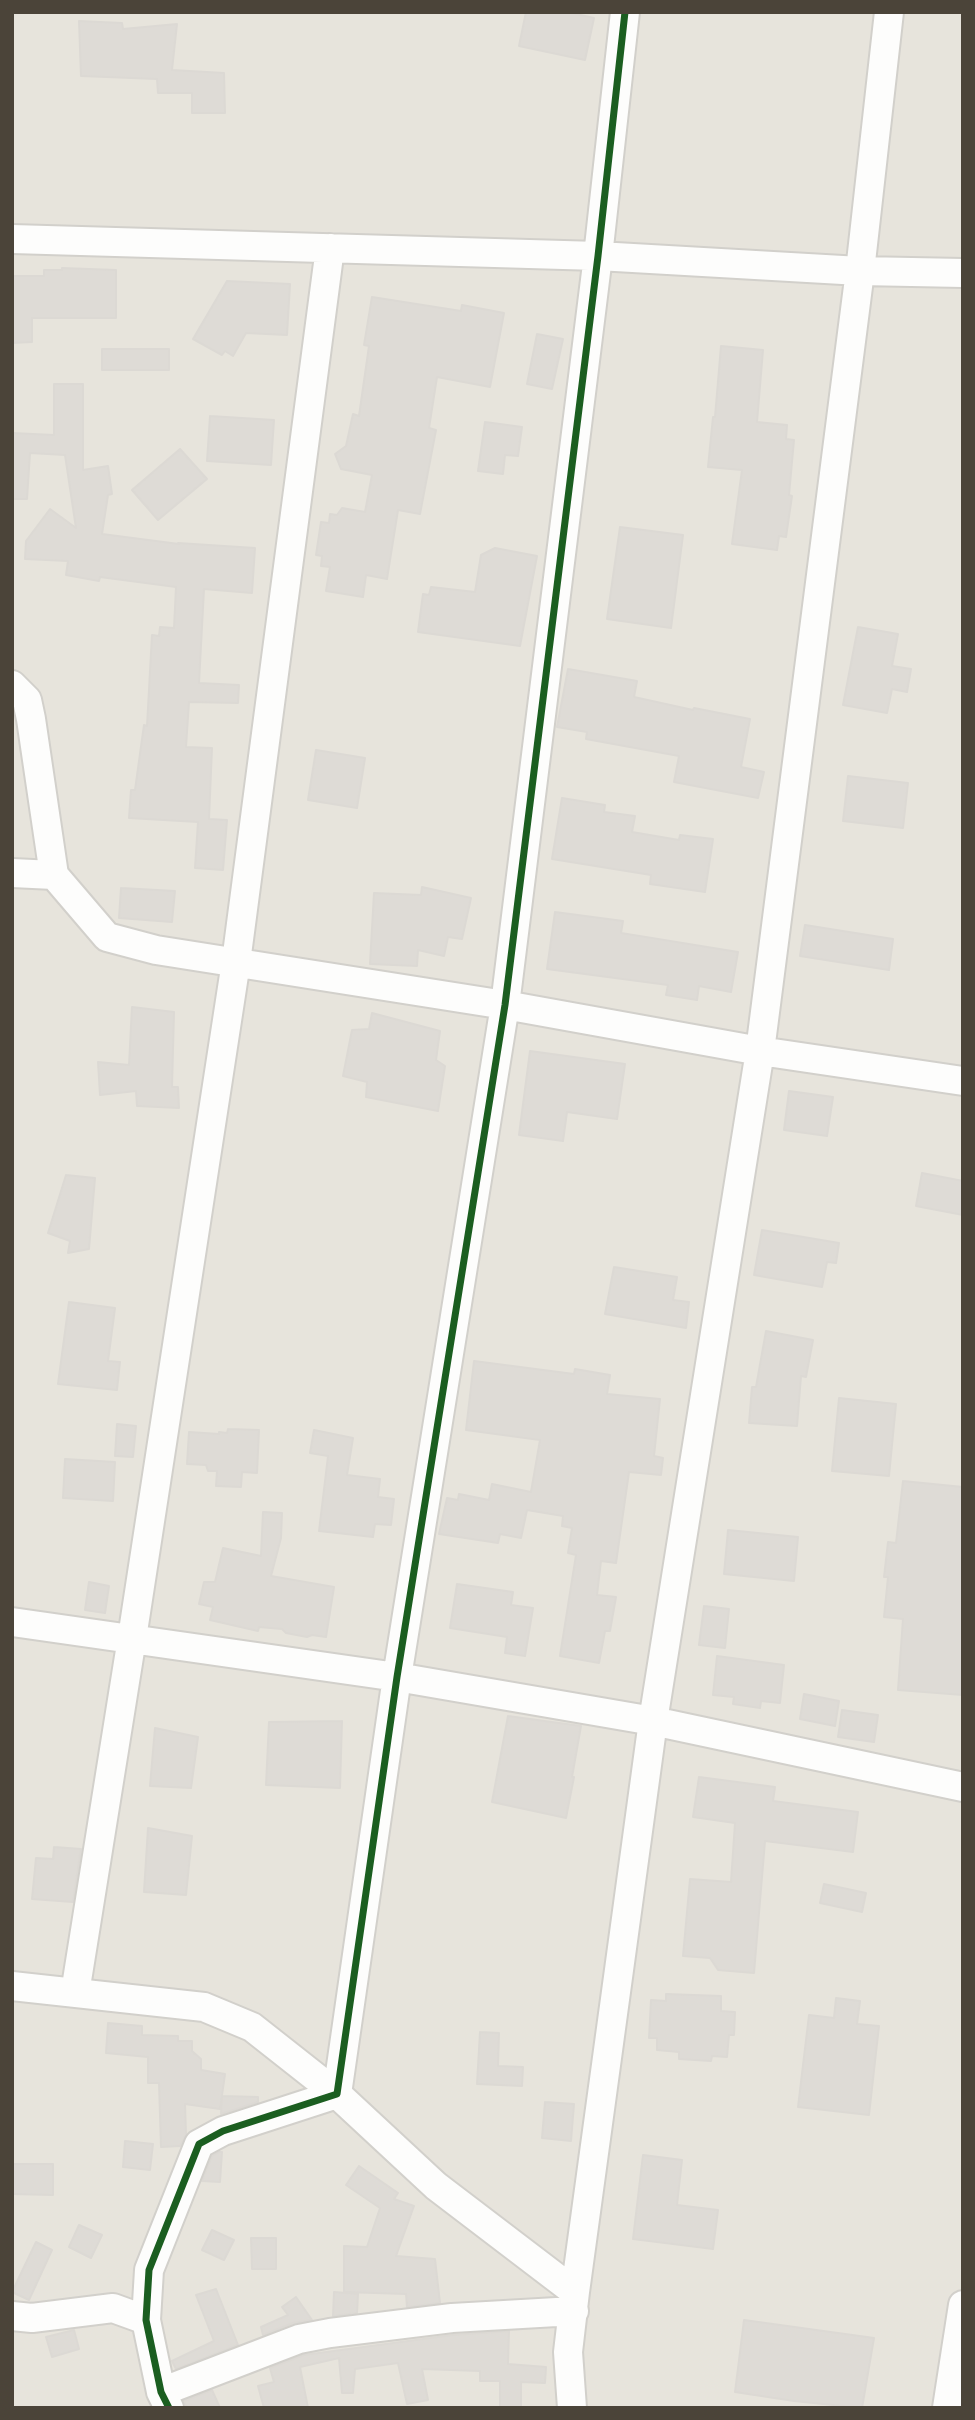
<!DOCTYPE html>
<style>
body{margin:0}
#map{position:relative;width:975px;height:2420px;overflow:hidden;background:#f4f2ee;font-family:"Work Sans",sans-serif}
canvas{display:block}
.frame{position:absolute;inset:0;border:14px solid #4b4439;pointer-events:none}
</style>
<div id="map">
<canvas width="975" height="2420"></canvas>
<div class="frame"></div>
</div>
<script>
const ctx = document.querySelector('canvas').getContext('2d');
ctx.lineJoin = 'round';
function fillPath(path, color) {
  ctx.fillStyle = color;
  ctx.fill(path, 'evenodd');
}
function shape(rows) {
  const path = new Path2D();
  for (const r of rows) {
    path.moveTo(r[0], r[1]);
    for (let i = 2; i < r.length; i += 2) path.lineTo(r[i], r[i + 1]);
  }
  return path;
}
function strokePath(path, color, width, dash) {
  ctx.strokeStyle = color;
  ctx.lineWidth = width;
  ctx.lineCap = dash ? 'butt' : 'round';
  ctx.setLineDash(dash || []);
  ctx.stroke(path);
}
const residential = shape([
 [12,12,963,12,963,2408,12,2408]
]);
const building = shape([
 [526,12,567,12,594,18,585,60,519,46,526,12],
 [79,21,122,23,123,29,177,24,172,70,224,73,225,113,192,113,192,93,158,93,157,79,81,76,79,21],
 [62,268,116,270,116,318,32,318,32,342,12,343,12,276,44,276,44,270,62,270,62,268],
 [227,281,290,284,287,335,246,333,233,356,225,351,222,355,193,339,227,281],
 [372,297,461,311,462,305,504,313,490,387,437,377,429,428,436,430,420,514,398,510,387,579,366,575,363,597,326,591,330,567,321,566,322,556,316,555,321,522,329,523,330,514,337,515,342,508,365,512,372,475,341,469,335,454,346,446,353,414,359,416,369,346,364,345,372,297],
 [537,334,563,339,552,389,527,384,537,334],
 [721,346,763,350,757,422,787,425,786,439,794,440,789,495,792,496,786,537,779,536,777,550,732,544,742,470,708,467,713,417,715,417,721,346],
 [102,349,169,349,169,370,102,370,102,349],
 [54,384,83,384,83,470,108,466,112,494,108,495,102,534,179,544,178,543,255,548,252,593,204,589,199,683,239,685,238,703,189,702,186,747,212,748,209,819,227,820,223,870,195,868,198,822,129,818,131,790,135,790,144,725,147,726,152,635,159,636,160,627,174,628,176,587,100,577,99,581,66,575,68,561,25,559,26,541,50,509,76,528,65,455,30,453,27,499,12,499,12,433,54,435,54,384],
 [210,416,274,420,271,465,207,461,210,416],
 [485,422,522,427,518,456,505,455,503,474,478,471,485,422],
 [180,449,207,479,158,520,132,490,180,449],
 [620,527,683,535,671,628,607,619,620,527],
 [495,548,537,556,520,646,418,632,423,594,429,595,431,587,475,592,481,555,495,548],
 [858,627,898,634,892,666,911,669,907,692,892,689,887,713,843,705,858,627],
 [568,669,637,681,634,697,693,710,694,708,750,719,741,767,764,772,758,798,674,782,679,756,586,739,587,732,557,727,568,669],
 [316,750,365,758,357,808,308,800,316,750],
 [848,776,908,783,903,828,843,821,848,776],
 [562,798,605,805,604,812,635,816,632,832,679,840,680,835,713,839,705,892,650,884,651,875,552,859,562,798],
 [422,887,471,898,462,939,448,937,444,956,418,950,417,966,370,964,374,893,421,895,422,887],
 [121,888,175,891,172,922,119,918,121,888],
 [555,912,623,921,621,933,738,952,731,992,699,986,697,1000,666,995,668,985,547,969,555,912],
 [805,925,893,939,889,970,800,956,805,925],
 [132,1007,174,1012,172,1087,178,1087,179,1108,137,1106,136,1091,100,1095,98,1062,129,1065,132,1007],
 [372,1013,440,1031,436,1060,445,1066,438,1111,366,1097,367,1082,343,1076,352,1030,369,1029,372,1013],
 [530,1051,625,1064,617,1119,567,1112,563,1141,519,1135,530,1051],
 [789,1091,833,1097,827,1136,784,1130,789,1091],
 [922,1173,963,1181,963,1215,916,1206,922,1173],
 [66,1175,95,1178,89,1249,68,1253,70,1241,48,1233,66,1175],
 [762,1230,839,1243,836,1263,827,1262,822,1287,754,1275,762,1230],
 [614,1267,677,1277,673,1300,689,1302,686,1328,605,1314,614,1267],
 [69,1302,115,1308,108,1361,120,1362,117,1390,58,1384,69,1302],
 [766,1331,813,1340,806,1377,801,1376,797,1426,749,1423,752,1387,756,1387,766,1331],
 [474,1361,574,1374,575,1369,610,1375,607,1394,660,1399,654,1456,663,1458,661,1475,629,1472,616,1563,601,1561,597,1595,616,1597,610,1631,605,1631,599,1663,560,1656,576,1555,568,1553,572,1528,562,1526,563,1516,527,1510,521,1538,500,1534,498,1543,439,1534,447,1498,458,1500,459,1494,489,1500,492,1484,531,1492,540,1440,466,1430,474,1361],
 [839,1398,896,1404,889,1476,832,1471,839,1398],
 [117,1424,136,1426,133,1457,115,1456,117,1424],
 [228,1429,259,1430,257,1473,242,1472,241,1487,216,1486,217,1471,208,1471,206,1465,187,1464,189,1432,219,1434,219,1432,227,1433,228,1429],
 [314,1430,353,1438,347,1475,380,1479,378,1497,394,1499,391,1525,375,1524,373,1537,319,1531,328,1456,310,1453,314,1430],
 [65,1459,115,1462,113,1501,63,1498,65,1459],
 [903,1481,963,1487,963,1695,898,1690,903,1619,884,1617,888,1577,884,1577,888,1542,896,1543,903,1481],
 [263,1512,282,1513,281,1538,271,1576,334,1587,326,1637,312,1635,307,1637,286,1633,282,1629,259,1627,258,1631,210,1620,213,1607,199,1604,204,1582,215,1582,223,1548,261,1556,263,1512],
 [728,1530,798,1537,794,1581,724,1574,728,1530],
 [89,1582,109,1586,105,1613,85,1610,89,1582],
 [457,1584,513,1592,511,1605,533,1608,525,1656,505,1653,507,1637,450,1628,457,1584],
 [704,1606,729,1609,725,1648,699,1645,704,1606],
 [717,1656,784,1665,780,1703,761,1701,760,1708,733,1704,734,1697,713,1695,717,1656],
 [804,1694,839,1701,835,1726,800,1719,804,1694],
 [842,1710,878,1715,874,1742,838,1737,842,1710],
 [508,1716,581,1726,572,1777,574,1777,566,1818,492,1802,508,1716],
 [342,1721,340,1788,266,1785,269,1722,342,1721],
 [155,1728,198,1737,191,1788,150,1786,155,1728],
 [699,1777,775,1787,773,1801,858,1812,853,1852,765,1841,754,1973,718,1970,710,1958,683,1956,690,1879,731,1882,735,1823,693,1817,699,1777],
 [148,1828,192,1836,186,1895,144,1892,148,1828],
 [54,1847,81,1849,73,1902,32,1899,36,1858,53,1859,54,1847],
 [824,1884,866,1893,862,1912,820,1903,824,1884],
 [666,1994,721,1996,721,2011,735,2012,734,2035,729,2035,727,2057,712,2056,711,2061,679,2059,679,2052,657,2050,657,2038,649,2038,651,2000,666,2001,666,1994],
 [836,1998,860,2001,857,2024,879,2026,869,2115,798,2107,809,2015,834,2018,836,1998],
 [108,2023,142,2026,142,2035,178,2036,178,2041,192,2041,192,2051,201,2059,201,2070,225,2074,220,2109,185,2104,186,2135,180,2146,161,2147,159,2083,148,2083,148,2057,106,2053,108,2023],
 [480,2032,499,2033,498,2066,523,2067,522,2086,477,2084,480,2032],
 [222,2096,258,2097,258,2102,221,2114,222,2096],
 [545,2102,574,2104,571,2141,542,2138,545,2102],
 [125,2141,153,2144,150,2170,123,2167,125,2141],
 [219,2152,222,2152,220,2182,202,2181,212,2156,219,2152],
 [643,2155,682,2160,677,2205,718,2210,713,2249,633,2239,643,2155],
 [13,2164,53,2164,53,2195,12,2194,13,2164],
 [359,2166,398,2193,394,2199,414,2206,396,2256,435,2259,440,2303,407,2307,406,2294,344,2292,344,2246,367,2247,380,2208,346,2185,359,2166],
 [79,2225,102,2235,91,2258,69,2247,79,2225],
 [212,2230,234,2240,224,2260,202,2250,212,2230],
 [251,2238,276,2238,276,2269,252,2269,251,2238],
 [36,2242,52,2250,29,2300,12,2292,36,2242],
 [216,2289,238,2345,176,2369,172,2361,214,2341,196,2295,216,2289],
 [334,2292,358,2294,357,2313,333,2316,334,2292],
 [296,2297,312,2320,293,2323,263,2335,261,2327,288,2315,282,2307,296,2297],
 [744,2320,874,2338,862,2408,794,2401,735,2392,744,2320],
 [74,2330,79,2349,52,2357,46,2337,74,2330],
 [509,2331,508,2364,546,2367,545,2383,521,2382,521,2408,500,2408,500,2381,480,2381,480,2371,422,2369,428,2400,407,2404,398,2363,355,2369,353,2393,342,2393,339,2358,300,2367,308,2408,264,2408,258,2386,274,2382,270,2368,304,2355,453,2335,509,2331],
 [212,2390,220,2408,187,2408,184,2401,212,2390]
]);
const minor = shape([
 [12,239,598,256,860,271,963,273],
 [12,685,27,700,31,719,54,875],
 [12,873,54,875,107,937,156,950,505,1005,760,1051,963,1081],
 [12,1622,397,1677,653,1721,963,1787],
 [12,1986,204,2007,252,2027,337,2094,436,2186,575,2292],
 [75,1993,132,1638,236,962,330,248],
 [12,2316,32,2318,113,2308,146,2320],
 [161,2392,299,2339,330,2333,452,2318,574,2311],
 [169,2408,161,2392,146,2320,149,2270,199,2144,223,2131,337,2094,397,1677,505,1005,598,256,625,12],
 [572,2408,568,2352,575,2292,653,1721,760,1051,860,271,889,12],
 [947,2408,963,2305]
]);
const cycleway = shape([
 [169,2408,161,2392,146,2320,149,2270,199,2144,223,2131,337,2094,397,1677,505,1005,598,256,625,12]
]);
fillPath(residential, '#e7e4dc');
fillPath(building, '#dedbd6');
strokePath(building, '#dcd9d4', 2);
strokePath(minor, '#d2d0cb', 32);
strokePath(minor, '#fdfdfc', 28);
strokePath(cycleway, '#1b5e20', 7);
</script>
